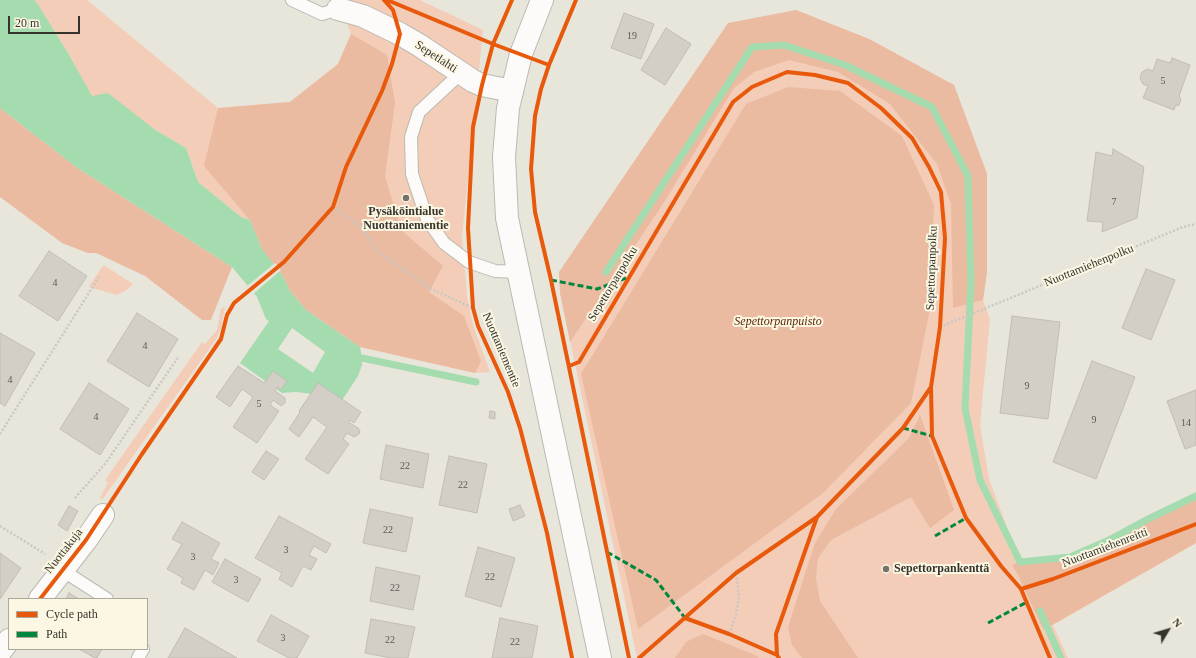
<!DOCTYPE html>
<meta charset="utf-8">
<style>
body{margin:0}
#map{position:relative;width:1196px;height:658px;overflow:hidden;background:#e8e6db;font-family:Georgia,serif}
canvas{display:block}
.legend{position:absolute;left:8px;top:598px;width:140px;height:52px;box-sizing:border-box;background:#fbf7e3;border:1px solid #aca99a;margin:0;padding:5px 7px;list-style:none;font-size:12px;color:#35332c}
.legend li{display:flex;align-items:center;gap:8px;height:20px}
.legend b{width:20px;border:1px solid #aca99a}
.north{position:absolute;left:1148px;top:610px;width:40px;height:40px;-webkit-text-stroke:3px #fbf7e3;paint-order:stroke;rotate:52deg;font-size:11px;font-weight:700;line-height:16px;text-align:center;color:#35332c}
.north::after{content:'';display:block;margin:auto;width:14px;height:18px;background:#35332c;clip-path:polygon(50% 0,100% 100%,50% 72%,0 100%)}
.scale{position:absolute;left:8px;top:16px;width:72px;height:18px;box-sizing:border-box;border:2px solid #35332c;border-top:0;padding-left:5px;font-size:12px;line-height:14px;white-space:nowrap;color:#35332c;-webkit-text-stroke:3px #fbf7e3;paint-order:stroke}
</style>
<div id="map">
<canvas width="1196" height="658"></canvas>
<ul class="legend">
<li><b style="height:5px;background:#e8590c"></b>Cycle path</li>
<li><b style="height:5px;background:#00873e"></b>Path</li>
</ul>
<div class="north">N</div>
<div class="scale">20 m</div>
</div>
<script>
const ctx = document.querySelector('canvas').getContext('2d');
ctx.lineJoin = 'round';
function fillPath(path, color) {
  ctx.fillStyle = color;
  ctx.fill(path, 'evenodd');
}
function shape(rows) {
  const path = new Path2D();
  for (const r of rows) {
    path.moveTo(r[0], r[1]);
    for (let i = 2; i < r.length; i += 2) path.lineTo(r[i], r[i + 1]);
  }
  return path;
}
function strokePath(path, color, width, dash) {
  ctx.strokeStyle = color;
  ctx.lineWidth = width;
  ctx.lineCap = dash ? 'butt' : 'round';
  ctx.setLineDash(dash || []);
  ctx.stroke(path);
}
function drawText(font, color, halo, rows, align = 'center') {
  ctx.font = font + ' Georgia,serif';
  ctx.lineWidth = 4;
  ctx.setLineDash([]);
  ctx.textBaseline = 'middle';
  ctx.strokeStyle = halo;
  ctx.fillStyle = color;
  for (const [text, x, y, turn = 0] of rows) {
    ctx.save();
    ctx.translate(x, y);
    ctx.rotate((+turn || 0) * Math.PI / 180);
    ctx.textAlign = isNaN(turn) ? turn : align;
    if (halo) ctx.strokeText(text, 0, 0);
    ctx.fillText(text, 0, 0);
    ctx.restore();
  }
}
const green = shape([
 [34,0,87,0,218,108,290,102,338,64,351,34,338,0,420,0,483,30,462,237,467,296,473,325,490,372,475,373,360,347,290,291,283,276,262,249,250,220,241,217,198,182,186,148,154,129,92,97,68,53],
 [796,10,869,39,954,85,987,174,987,272,983,300,990,319,980,425,989,479,1020,562,1070,557,1107,541,1146,519,1196,496,1196,543,1053,625,1068,658,637,658,560,293,559,272,585,236],
 [105,265,105,266,133,284,127,290,117,295,92,288,89,286,102,267],
 [225,307,221,328,217,338,102,500,100,498,108,482,105,480,202,342,205,344,217,330,221,308]
]);
const forest = shape([
 [796,10,869,39,954,85,987,174,987,272,983,300,953,308,951,204,937,164,890,104,838,72,789,60,754,72,734,88,661,207,570,342,560,293,559,272,728,23],
 [351,34,387,55,395,103,385,176,401,230,443,266,429,292,464,316,481,361,475,373,360,347,306,310,290,291,283,276,262,249,250,220,204,166,218,108,290,102,338,64],
 [788,87,840,91,902,136,934,205,929,314,911,403,823,493,638,629,581,374,746,104],
 [0,108,76,167,232,267,211,320,202,320,145,276,96,253,88,253,62,243,0,197],
 [920,415,954,510,930,528,911,497,831,540,818,558,816,579,820,601,858,658,802,658,792,645,788,627,815,543,836,509,909,438],
 [1196,496,1196,543,1052,625,1043,629,1018,575,1012,565,1020,562,1070,557,1107,541,1146,519],
 [703,634,755,655,759,658,675,658,686,642]
]);
const water = shape([
 [0,0,34,0,37,3,68,53,92,96,108,93,154,129,186,148,198,182,241,217,250,220,262,249,283,276,290,291,306,310,360,347,362,358,362,365,358,376,335,411,312,394,296,392,282,393,240,363,269,321,266,319,257,297,232,267,76,167,0,108],
 [292,328,325,352,313,373,278,349]
]);
const pier = shape([
 [275,263,281,270,252,295,246,287]
]);
const stream = shape([
 [606,272,752,47,784,45,845,65,932,107,968,176,971,282,965,408,980,480,1020,562,1070,557,1107,541,1146,520,1196,496],
 [362,358,476,382],
 [1040,611,1061,658]
]);
const building = shape([
 [624,13,654,24,641,59,611,48,624,13],
 [666,28,691,44,665,85,641,70,666,28],
 [1172,58,1190,65,1179,96,1181,99,1179,105,1175,106,1174,110,1143,98,1148,86,1143,84,1140,78,1142,72,1148,69,1153,71,1157,59,1170,63,1172,58],
 [1113,149,1144,167,1137,218,1102,232,1103,222,1087,221,1096,152,1112,156,1113,149],
 [49,251,87,276,58,321,19,296,49,251],
 [1146,269,1175,280,1151,340,1122,328,1146,269],
 [137,313,178,339,149,387,107,361,137,313],
 [1012,316,1060,322,1048,419,1000,413,1012,316],
 [0,333,35,353,5,406,0,403,0,333],
 [1092,361,1135,377,1096,479,1053,462,1092,361],
 [238,366,264,383,273,371,287,381,281,390,277,387,275,391,285,398,285,403,281,406,273,400,270,405,279,411,257,443,233,427,253,397,242,389,230,407,216,397,238,366],
 [89,383,129,409,100,455,60,429,89,383],
 [318,383,361,412,354,423,350,420,348,422,358,428,360,431,359,434,354,437,347,433,343,439,349,444,328,474,305,459,327,427,313,417,299,437,289,429,300,412,299,411,318,383],
 [1196,390,1196,445,1185,449,1167,401,1196,390],
 [490,411,495,412,495,419,489,418,490,411],
 [386,445,429,454,423,488,380,479,386,445],
 [266,451,279,459,264,480,252,472,266,451],
 [449,456,487,464,477,513,439,505,449,456],
 [520,505,525,516,513,521,509,509,520,505],
 [69,506,78,511,67,531,58,525,69,506],
 [370,509,413,518,406,552,363,543,370,509],
 [279,516,331,544,326,553,314,546,309,555,317,559,311,570,303,566,292,587,279,579,282,573,255,558,279,516],
 [182,522,220,543,211,559,219,563,213,575,205,570,194,590,181,583,183,578,167,569,182,544,172,539,182,522],
 [478,547,515,558,501,607,465,596,478,547],
 [0,553,21,568,0,599,0,553],
 [225,559,261,579,248,602,212,582,225,559],
 [376,567,420,576,413,610,370,601,376,567],
 [69,593,79,599,66,599,69,593],
 [271,615,309,636,297,658,289,658,257,641,271,615],
 [500,618,538,626,532,658,492,658,500,618],
 [371,619,415,627,408,658,391,658,365,653,371,619],
 [185,628,237,658,168,658,185,628],
 [79,649,102,649,97,658,95,658,79,649]
]);
const path = shape([
 [333,207,362,228,376,250,429,288,473,308],
 [940,327,1183,227,1196,224],
 [0,434,99,277],
 [75,498,105,464,179,356],
 [0,526,45,554],
 [729,634,736,615,739,596,736,573]
]);
const lane = shape([
 [292,0,322,14,338,9],
 [461,73,419,112,411,137,412,174,427,219,444,243,469,262,495,271,518,272],
 [62,570,107,599],
 [138,658,143,649]
]);
const street = shape([
 [338,9,363,16,400,34,419,45,473,81,482,85,512,91],
 [40,599,86,540,103,515],
 [0,652,9,640]
]);
const secondary = shape([
 [542,0,521,54,508,108,504,157,507,218,600,658]
]);
const quiet = shape([
 [551,280,597,289,629,277],
 [903,428,932,436],
 [935,536,966,518],
 [607,552,656,580,685,618],
 [988,623,1027,602]
]);
const cycleway = shape([
 [387,0,493,44,549,65],
 [512,0,493,44,482,85,473,127,468,228,473,308,478,326,508,392,520,428,547,533,572,658],
 [576,0,549,65,541,89,535,116,531,169,535,212,551,280,629,658],
 [569,366,579,362,733,102,752,87,787,72,815,75,848,83,881,108,912,138,929,167,941,192,945,238,940,327,931,387,932,436,966,518,1001,566,1021,589,1050,658],
 [1021,589,1053,579,1196,524],
 [40,599,86,540,142,454,221,339,227,315,234,303,284,262,333,207,346,167,382,91,392,64,400,34,393,10,384,0],
 [685,618,729,634,777,655],
 [639,658,736,573,817,517],
 [779,658,777,655,776,634,817,517,903,428,931,387]
]);
const markers = [
 [406,198,4,"#747269"],
 [886,569,4,"#747269"]
];
const numberNames = [
 ["19",632,36],
 ["5",1163,81],
 ["7",1114,202],
 ["4",55,283],
 ["4",145,346],
 ["4",10,380],
 ["9",1027,386],
 ["5",259,404],
 ["4",96,417],
 ["9",1094,420],
 ["14",1186,423],
 ["22",405,466],
 ["22",463,485],
 ["22",388,530],
 ["3",286,550],
 ["3",193,557],
 ["22",490,577],
 ["3",236,580],
 ["22",395,588],
 ["3",283,638],
 ["22",390,640],
 ["22",515,642]
];
const streetNames = [
 ["Sepetlahti",436,57,33],
 ["Nuottamiehenpolku",1089,266,-22],
 ["Sepettorpanpolku",932,268,-88],
 ["Sepettorpanpolku",613,284,-59],
 ["Nuottaniementie",501,350,67],
 ["Nuottamiehenreitti",1105,548,-21],
 ["Nuottakuja",64,551,-52]
];
const poiNames = [
 ["Pysäköintialue",406,212],
 ["Nuottaniementie",406,226],
 ["Sepettorpankenttä",894,569,"left"]
];
const parkNames = [
 ["Sepettorpanpuisto",778,322]
];
fillPath(green, '#f3cdb8');
fillPath(forest, '#eabba0');
fillPath(water, '#a5dcaf');
fillPath(pier, '#e8e6db');
strokePath(stream, '#a5dcaf', 7);
fillPath(building, '#d3cfc7');
strokePath(building, '#c0bdb5', 1);
strokePath(lane, '#bbbab1', 14);
strokePath(street, '#bbbab1', 24);
strokePath(secondary, '#bbbab1', 24);
strokePath(path, '#cac8c5', 2.5, [2, 2]);
strokePath(lane, '#fcfbfa', 12);
strokePath(street, '#fcfbfa', 22);
strokePath(secondary, '#fcfbfa', 22);
strokePath(quiet, '#00873e', 3, [6, 3]);
strokePath(cycleway, '#e8590c', 4);
for (const [x, y, r, color] of markers) {
  const dot = new Path2D();
  dot.arc(x, y, r, 0, 2 * Math.PI);
  ctx.fillStyle = color;
  ctx.fill(dot);
  strokePath(dot, '#fbf7e3', 1.5);
}
drawText('10px', '#5c5a53', null, numberNames);
drawText('12px', '#35332c', '#fbf7e3', streetNames);
drawText('bold 12px', '#35332c', '#fbf7e3', poiNames);
drawText('italic 12px', '#5d280b', '#fbf7e3', parkNames);
</script>
